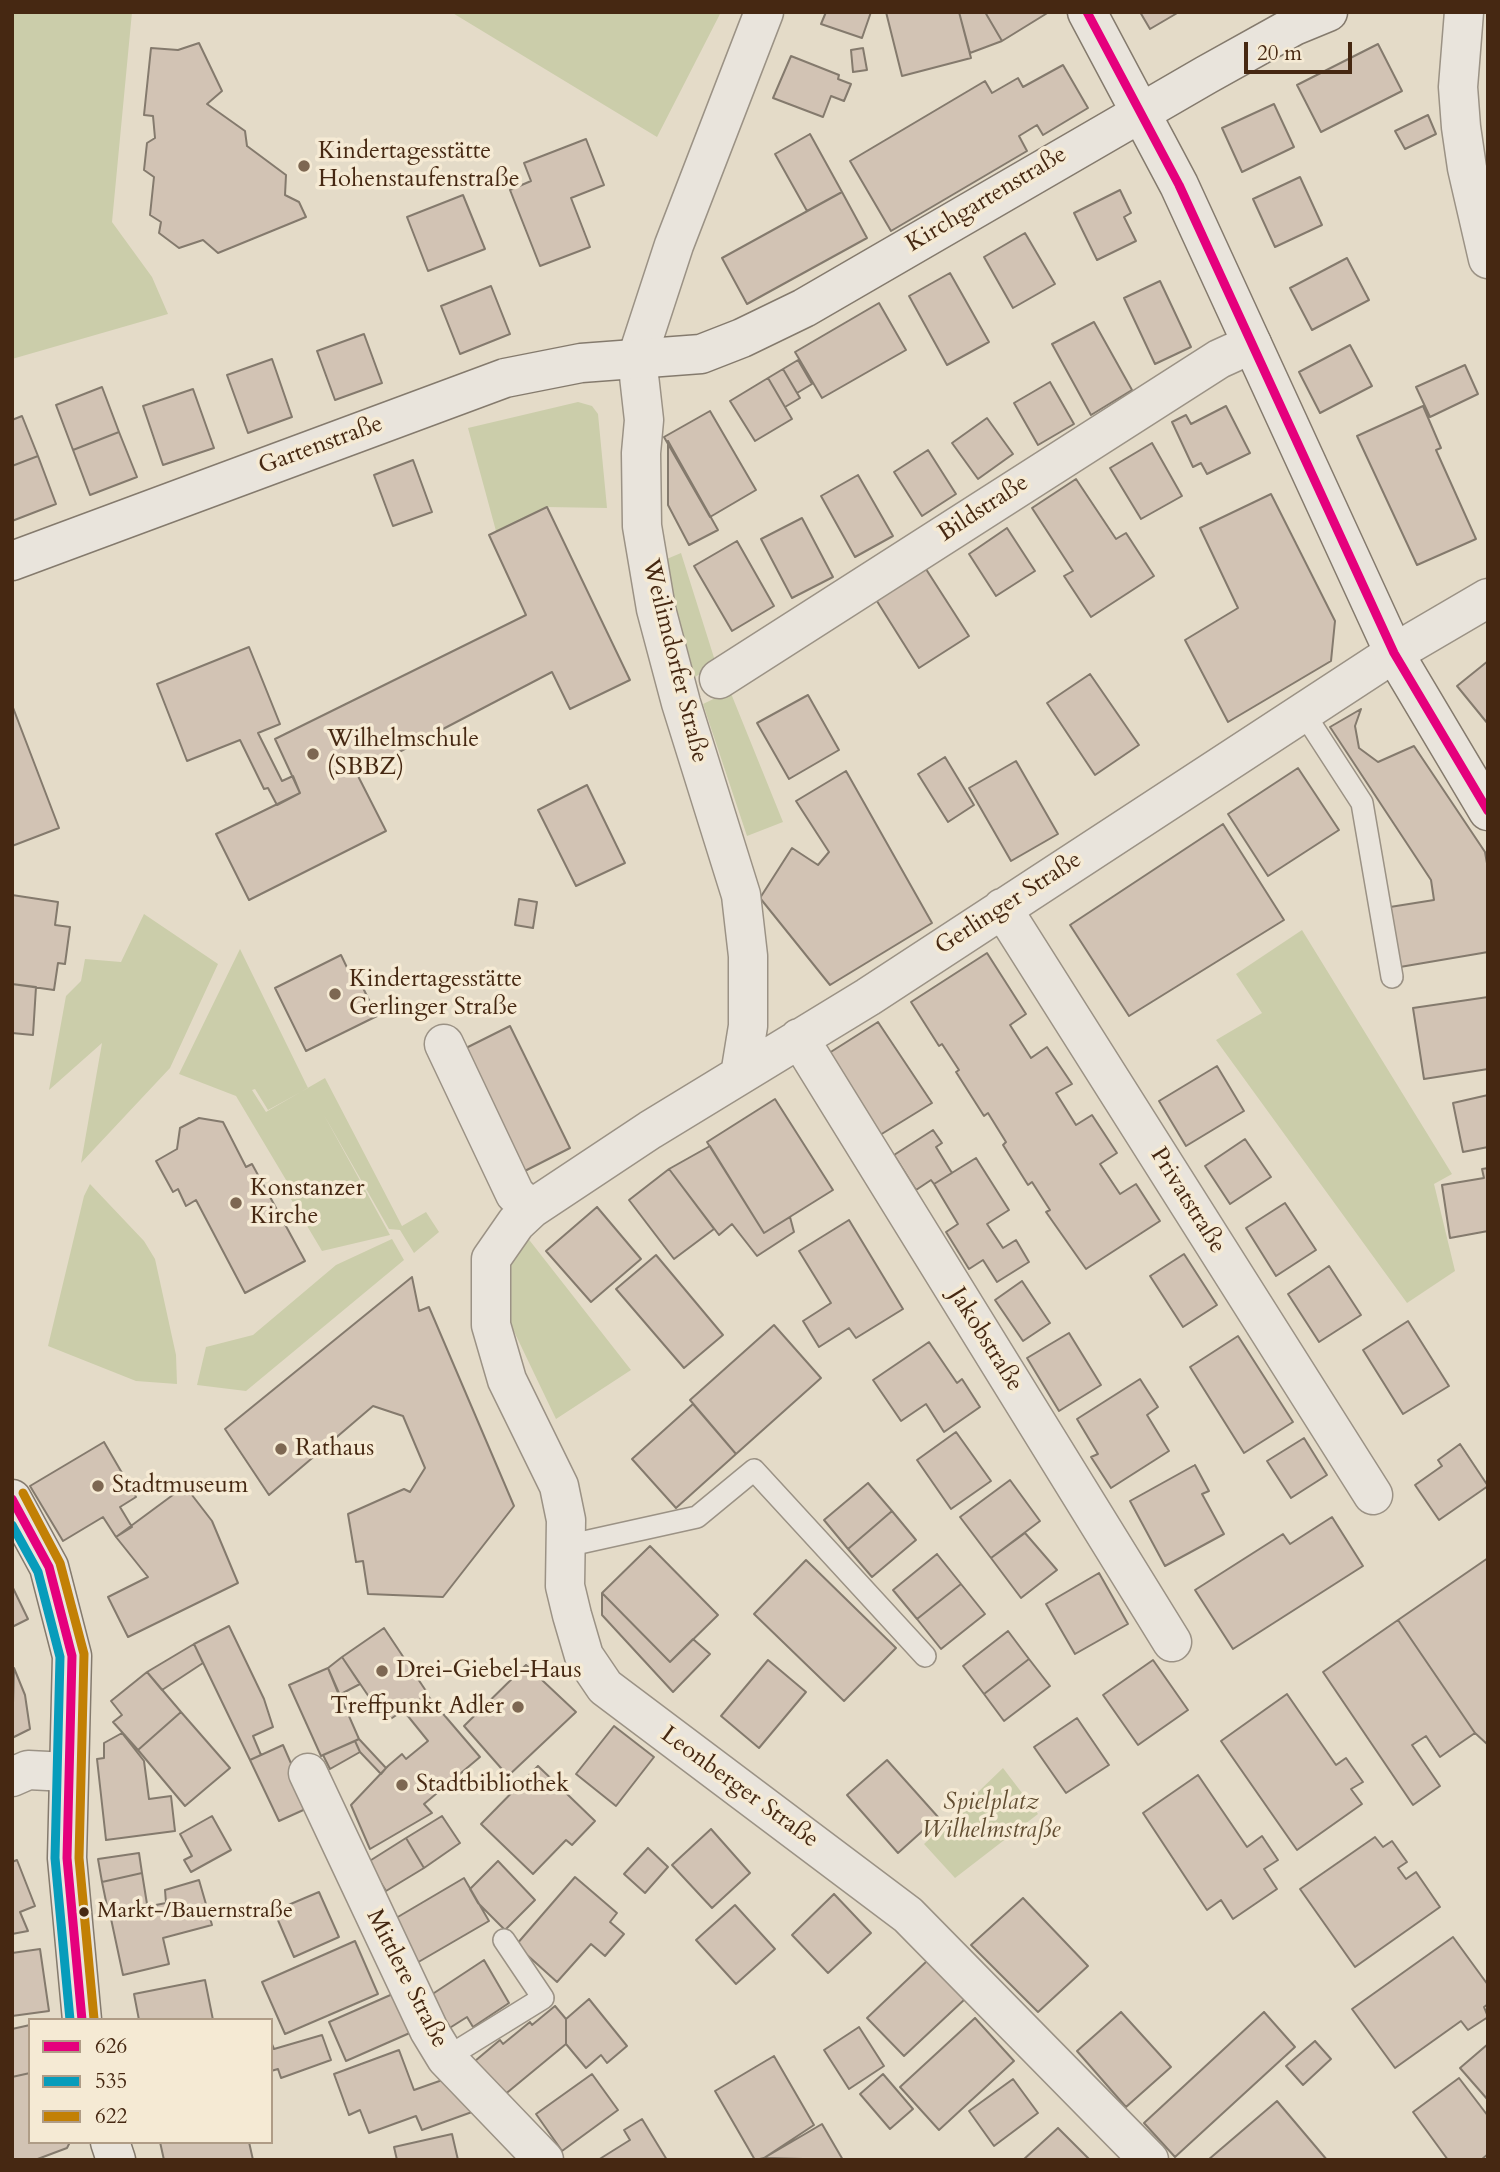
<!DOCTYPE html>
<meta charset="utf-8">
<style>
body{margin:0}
#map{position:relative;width:1500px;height:2172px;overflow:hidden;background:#e4dbc8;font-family:Cardo,serif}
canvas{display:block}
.frame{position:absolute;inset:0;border:14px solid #462812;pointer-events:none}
.legend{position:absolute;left:28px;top:2018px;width:245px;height:126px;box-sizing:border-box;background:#f5ead4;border:2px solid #af9c86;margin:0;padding:9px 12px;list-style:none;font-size:21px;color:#462812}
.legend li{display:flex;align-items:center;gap:14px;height:35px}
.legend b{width:35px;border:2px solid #af9c86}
.scale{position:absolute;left:1244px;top:42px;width:108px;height:32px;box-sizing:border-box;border:4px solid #462812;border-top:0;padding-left:9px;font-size:21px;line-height:24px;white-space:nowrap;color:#462812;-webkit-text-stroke:5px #f5ead4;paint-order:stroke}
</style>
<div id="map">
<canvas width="1500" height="2172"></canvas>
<div class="frame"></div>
<ul class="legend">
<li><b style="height:9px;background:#e5007d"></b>626</li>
<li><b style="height:9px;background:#079cbb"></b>535</li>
<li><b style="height:9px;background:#c28005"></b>622</li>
</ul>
<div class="scale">20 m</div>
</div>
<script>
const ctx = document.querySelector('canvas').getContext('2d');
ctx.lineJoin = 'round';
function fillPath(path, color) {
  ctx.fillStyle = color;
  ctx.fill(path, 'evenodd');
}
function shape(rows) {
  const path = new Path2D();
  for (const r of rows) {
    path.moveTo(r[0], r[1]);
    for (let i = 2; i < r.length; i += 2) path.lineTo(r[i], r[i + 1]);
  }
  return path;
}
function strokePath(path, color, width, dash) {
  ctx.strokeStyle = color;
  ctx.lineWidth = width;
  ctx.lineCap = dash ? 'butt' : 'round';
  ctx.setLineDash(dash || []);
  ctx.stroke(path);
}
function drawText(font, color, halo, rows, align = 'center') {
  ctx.font = font + ' Cardo,serif';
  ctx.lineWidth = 7;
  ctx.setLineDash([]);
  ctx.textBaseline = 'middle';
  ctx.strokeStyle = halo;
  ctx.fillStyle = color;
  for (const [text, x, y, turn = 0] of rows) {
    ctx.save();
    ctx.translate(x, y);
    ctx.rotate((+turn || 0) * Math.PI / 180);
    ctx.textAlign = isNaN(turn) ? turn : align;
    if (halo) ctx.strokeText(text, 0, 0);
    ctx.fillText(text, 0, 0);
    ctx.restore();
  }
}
const green = shape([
 [12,12,132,12,112,222,152,277,168,314,12,359],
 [451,12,721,12,657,137],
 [578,402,592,406,598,414,607,508,547,507,496,531,468,428],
 [681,553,716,664,695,677,662,561],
 [730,691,783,822,747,836,703,704],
 [144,914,218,964,170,1068,81,1163,102,1043,49,1090,66,996,81,981,85,959,121,962],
 [1302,930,1452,1174,1434,1184,1455,1271,1407,1303,1216,1040,1262,1013,1236,974],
 [240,949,308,1088,268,1110,255,1089,252,1090,266,1112,325,1078,402,1226,426,1212,439,1232,414,1253,400,1230,389,1229,324,1115,390,1235,322,1251,291,1199,295,1195,236,1096,179,1074],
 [90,1184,144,1241,155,1259,176,1355,177,1384,136,1381,48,1346,84,1196],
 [523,1232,631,1370,556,1419,510,1323,509,1258],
 [392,1239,404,1260,246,1391,197,1385,206,1347,253,1335,336,1265],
 [1003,1768,1038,1814,955,1878,924,1844]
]);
const building = shape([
 [826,12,871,12,862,38,821,24,826,12],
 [886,12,959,12,971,58,902,76,886,12],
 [959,12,985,12,1002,41,970,53,959,12],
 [985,12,1049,12,1002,41,985,12],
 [1140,12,1179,12,1150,29,1140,12],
 [199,43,222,91,207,104,245,131,247,146,286,175,285,195,299,202,306,217,218,253,203,240,179,248,159,233,161,222,150,215,154,177,144,170,147,143,155,138,153,116,144,115,151,48,178,50,199,43],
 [1378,44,1402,91,1321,132,1297,85,1378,44],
 [863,48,867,70,853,72,851,50,863,48],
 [791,56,839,75,838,79,851,84,844,101,831,96,823,117,773,98,791,56],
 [1063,65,1088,108,1043,135,1037,125,1019,136,1027,151,891,231,850,161,985,81,992,93,1018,78,1023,87,1063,65],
 [1274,104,1294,147,1242,172,1222,128,1274,104],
 [1428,115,1436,134,1405,149,1395,131,1428,115],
 [810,134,842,192,807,211,775,154,810,134],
 [586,139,604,185,571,198,590,247,540,266,510,190,531,181,524,163,586,139],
 [1300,177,1322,225,1275,247,1253,199,1300,177],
 [1120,190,1131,213,1124,217,1136,241,1097,260,1074,213,1120,190],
 [842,192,867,238,747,304,722,258,842,192],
 [463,195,485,249,428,271,407,217,463,195],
 [1025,233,1055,284,1013,308,984,257,1025,233],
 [1347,258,1369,300,1312,330,1290,288,1347,258],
 [950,273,989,342,947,365,909,296,950,273],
 [1160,281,1191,347,1155,364,1124,298,1160,281],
 [491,286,510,334,460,354,441,306,491,286],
 [879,303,906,350,822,398,795,352,879,303],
 [1094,322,1132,390,1091,415,1052,344,1094,322],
 [364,334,382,383,335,400,317,351,364,334],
 [1350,345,1372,386,1320,413,1299,372,1350,345],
 [272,359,292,417,248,433,227,375,272,359],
 [798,360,812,384,797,393,783,369,798,360],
 [1465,365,1478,394,1430,417,1416,387,1465,365],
 [783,369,800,398,785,407,768,378,783,369],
 [768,378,792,419,755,441,730,401,768,378],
 [1050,382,1074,424,1038,445,1014,403,1050,382],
 [102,387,119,432,73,450,56,405,102,387],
 [193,389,214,448,163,465,143,406,193,389],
 [1226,406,1250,453,1207,474,1201,463,1193,467,1172,422,1186,415,1191,424,1226,406],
 [1423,406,1441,448,1436,450,1476,539,1417,565,1357,436,1423,406],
 [710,411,756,490,710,517,664,437,710,411],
 [22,416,38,456,12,466,12,420,22,416],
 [987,418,1013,454,978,479,952,443,987,418],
 [119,432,137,477,90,495,73,450,119,432],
 [668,441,718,530,689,545,668,505,668,441],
 [1152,443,1182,496,1141,519,1110,468,1152,443],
 [928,450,956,494,922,516,894,472,928,450],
 [38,456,56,504,12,521,12,466,38,456],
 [413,460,432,512,393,526,374,475,413,460],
 [858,475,893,536,855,557,821,496,858,475],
 [1076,479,1116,539,1126,533,1154,576,1091,617,1064,576,1073,571,1032,508,1076,479],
 [1271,494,1335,621,1331,661,1228,722,1185,640,1238,608,1200,528,1271,494],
 [547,507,630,680,570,709,552,672,357,774,386,831,249,900,216,834,300,793,275,739,526,615,489,535,547,507],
 [802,518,833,577,792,598,761,539,802,518],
 [1007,528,1035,571,996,596,969,554,1007,528],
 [737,541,774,606,732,631,694,566,737,541],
 [924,566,969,636,919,668,875,598,924,566],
 [249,647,280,724,258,733,282,781,293,776,300,793,277,805,268,788,264,789,240,740,187,761,157,684,249,647],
 [1488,661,1488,724,1457,686,1488,661],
 [1090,674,1139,745,1095,775,1047,703,1090,674],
 [808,695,839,750,789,779,757,723,808,695],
 [12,705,59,828,12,846,12,705],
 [1361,709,1355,726,1359,748,1378,762,1414,746,1485,852,1488,869,1488,952,1400,967,1390,907,1434,900,1431,880,1330,727,1361,709],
 [945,757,974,805,948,822,918,774,945,757],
 [1016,761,1058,834,1011,861,969,788,1016,761],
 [1298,768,1339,830,1268,876,1228,814,1298,768],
 [846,771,932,923,830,985,760,898,792,848,818,865,829,852,796,801,846,771],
 [587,785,625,863,576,886,538,810,587,785],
 [1223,824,1284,920,1129,1016,1070,925,1223,824],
 [12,895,58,902,55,925,70,927,65,964,58,963,54,990,12,984,12,895],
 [519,899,537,902,533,928,515,925,519,899],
 [987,953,1026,1014,1010,1025,1031,1058,1047,1047,1072,1084,1056,1093,1076,1125,1092,1115,1117,1153,1100,1164,1120,1194,1136,1184,1160,1221,1086,1269,1046,1212,1050,1210,1032,1182,1028,1185,1003,1145,1006,1142,988,1113,984,1116,956,1072,959,1070,942,1044,939,1046,911,1002,987,953],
 [341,955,352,978,357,976,377,1016,306,1051,275,988,341,955],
 [12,984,36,987,33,1035,12,1033,12,984],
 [1488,997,1488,1069,1424,1079,1413,1008,1488,997],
 [878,1022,932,1103,880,1135,826,1055,878,1022],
 [510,1026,570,1148,513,1177,464,1049,510,1026],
 [1217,1066,1244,1111,1186,1146,1159,1101,1217,1066],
 [1488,1095,1488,1147,1463,1152,1453,1103,1488,1095],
 [775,1099,833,1190,764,1233,707,1142,775,1099],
 [199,1118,223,1122,246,1167,252,1164,305,1261,245,1293,196,1200,186,1206,178,1189,173,1192,156,1161,177,1149,180,1128,199,1118],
 [933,1130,942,1143,936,1147,952,1173,934,1184,931,1180,916,1190,894,1155,933,1130],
 [1245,1139,1271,1177,1230,1204,1205,1166,1245,1139],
 [710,1146,764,1233,790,1217,794,1232,757,1256,732,1224,719,1235,669,1169,710,1146],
 [976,1158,1009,1210,987,1224,1003,1248,1016,1240,1029,1262,997,1282,983,1260,969,1269,946,1232,958,1224,934,1184,976,1158],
 [1488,1168,1488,1231,1450,1238,1442,1185,1484,1178,1482,1169,1488,1168],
 [669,1169,714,1229,674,1259,629,1200,669,1169],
 [1285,1203,1316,1250,1276,1276,1246,1228,1285,1203],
 [597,1207,641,1259,591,1302,546,1251,597,1207],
 [849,1220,903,1309,856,1338,849,1328,819,1347,803,1321,831,1303,799,1251,849,1220],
 [1184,1254,1217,1305,1183,1327,1150,1276,1184,1254],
 [656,1255,723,1335,684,1368,616,1289,656,1255],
 [1329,1266,1361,1315,1319,1342,1288,1294,1329,1266],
 [412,1277,419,1311,429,1307,514,1506,443,1597,368,1594,363,1561,356,1562,348,1514,404,1489,410,1492,425,1468,403,1416,373,1406,269,1495,225,1429,412,1277],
 [1022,1281,1050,1323,1023,1341,995,1300,1022,1281],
 [1408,1321,1449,1386,1403,1414,1363,1350,1408,1321],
 [774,1325,821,1378,736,1454,690,1400,774,1325],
 [1069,1333,1101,1385,1059,1411,1027,1358,1069,1333],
 [1238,1336,1293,1422,1244,1453,1190,1367,1238,1336],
 [929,1342,957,1383,962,1379,980,1407,944,1432,926,1404,901,1421,873,1380,929,1342],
 [1140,1379,1158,1407,1147,1415,1169,1451,1111,1488,1091,1457,1098,1454,1077,1419,1140,1379],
 [693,1404,736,1454,676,1508,632,1459,693,1404],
 [956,1432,991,1481,951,1509,917,1460,956,1432],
 [1304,1438,1327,1475,1291,1498,1267,1461,1304,1438],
 [104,1442,136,1497,120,1507,132,1527,116,1537,103,1517,63,1541,30,1486,104,1442],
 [1460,1444,1488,1486,1439,1520,1415,1485,1442,1466,1438,1460,1460,1444],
 [1195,1465,1209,1491,1202,1494,1224,1534,1165,1566,1130,1501,1195,1465],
 [1010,1480,1040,1521,991,1558,960,1517,1010,1480],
 [868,1483,892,1511,848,1549,824,1520,868,1483],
 [185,1486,212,1521,238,1583,128,1637,108,1597,148,1577,116,1537,185,1486],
 [892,1511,916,1540,872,1577,848,1549,892,1511],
 [1332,1517,1363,1566,1233,1649,1195,1590,1283,1534,1290,1544,1332,1517],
 [1025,1533,1057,1570,1021,1598,991,1558,1025,1533],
 [650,1546,718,1615,670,1662,602,1593,650,1546],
 [937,1554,961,1584,917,1619,893,1590,937,1554],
 [1488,1558,1488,1744,1487,1744,1475,1733,1398,1620,1488,1558],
 [806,1560,896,1648,844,1701,754,1614,806,1560],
 [1099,1573,1128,1624,1075,1654,1046,1604,1099,1573],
 [961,1584,985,1614,941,1649,917,1619,961,1584],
 [12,1586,28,1619,12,1627,12,1586],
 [602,1593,670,1662,693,1639,710,1654,673,1692,602,1615,602,1593],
 [1398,1620,1475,1733,1440,1757,1426,1736,1412,1745,1440,1786,1413,1805,1323,1672,1398,1620],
 [229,1626,264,1699,273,1727,253,1736,261,1755,250,1760,194,1644,229,1626],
 [384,1628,428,1694,386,1722,342,1657,384,1628],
 [1008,1631,1029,1659,984,1694,963,1666,1008,1631],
 [194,1644,203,1663,162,1690,147,1672,194,1644],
 [342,1657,360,1684,339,1695,328,1668,342,1657],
 [1029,1659,1050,1686,1004,1721,984,1694,1029,1659],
 [768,1660,806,1692,759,1748,721,1716,768,1660],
 [1153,1660,1188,1710,1138,1745,1103,1695,1153,1660],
 [526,1665,576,1712,508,1776,464,1726,526,1665],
 [14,1668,25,1695,30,1729,12,1738,14,1668],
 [328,1668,359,1739,321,1756,289,1685,328,1668],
 [147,1672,181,1712,138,1750,113,1722,122,1715,111,1701,147,1672],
 [1287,1694,1336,1765,1346,1758,1363,1782,1351,1789,1362,1804,1297,1850,1221,1741,1287,1694],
 [427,1695,480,1757,424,1804,432,1813,370,1849,351,1805,388,1766,402,1754,406,1759,428,1741,403,1710,427,1695],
 [181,1712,230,1768,185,1806,138,1750,181,1712],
 [1077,1718,1109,1765,1066,1793,1034,1747,1077,1718],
 [614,1726,654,1757,616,1806,576,1774,614,1726],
 [122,1733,144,1761,149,1799,171,1796,175,1831,106,1840,97,1759,104,1758,104,1743,122,1733],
 [359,1739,386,1768,381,1774,360,1752,355,1741,359,1739],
 [355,1741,360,1752,330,1769,323,1755,355,1741],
 [283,1745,310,1807,279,1821,250,1760,283,1745],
 [887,1760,938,1817,898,1853,847,1795,887,1760],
 [538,1766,595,1821,572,1845,566,1840,533,1874,481,1824,538,1766],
 [1198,1775,1247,1847,1262,1836,1278,1860,1264,1869,1277,1889,1233,1919,1221,1900,1207,1910,1143,1813,1198,1775],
 [212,1816,231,1850,191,1872,184,1860,192,1856,180,1834,212,1816],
 [442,1816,460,1843,424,1868,406,1838,442,1816],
 [711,1829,750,1873,712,1908,672,1865,711,1829],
 [1375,1837,1383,1847,1392,1841,1407,1862,1398,1868,1406,1879,1416,1872,1440,1907,1355,1967,1300,1889,1375,1837],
 [406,1838,424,1868,386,1891,368,1862,406,1838],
 [648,1848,668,1867,645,1893,624,1874,648,1848],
 [139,1853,142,1873,102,1882,98,1859,139,1853],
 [17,1860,35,1906,20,1912,28,1931,12,1934,12,1862,17,1860],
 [498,1861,535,1900,505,1930,478,1903,470,1889,498,1861],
 [142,1873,147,1904,108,1911,102,1882,142,1873],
 [575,1877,617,1913,610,1922,624,1934,605,1956,591,1944,557,1982,516,1945,575,1877],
 [464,1878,489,1921,415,1964,391,1921,464,1878],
 [199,1880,212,1925,163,1938,169,1964,123,1975,110,1914,166,1903,165,1890,199,1880],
 [319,1892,339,1937,294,1957,274,1911,319,1892],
 [834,1894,871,1933,828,1973,792,1935,834,1894],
 [1023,1898,1088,1966,1038,2012,971,1945,1023,1898],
 [735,1905,775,1949,736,1984,696,1940,735,1905],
 [1453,1937,1488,1985,1488,2004,1484,2007,1488,2017,1468,2030,1461,2021,1395,2068,1352,2009,1453,1937],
 [355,1941,378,1994,285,2034,262,1982,355,1941],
 [40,1949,49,2011,12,2016,12,1953,40,1949],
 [484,1960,509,2003,473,2027,467,2017,448,2029,428,1997,484,1960],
 [928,1960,965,1999,904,2056,867,2018,928,1960],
 [205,1980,213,2020,139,2020,134,1994,205,1980],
 [395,1993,412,2032,346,2061,329,2022,395,1993],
 [589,1999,627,2046,607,2063,601,2055,586,2068,566,2044,566,2019,589,1999],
 [555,2006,566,2019,566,2044,503,2096,475,2061,500,2040,503,2044,530,2022,532,2025,555,2006],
 [1121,2012,1171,2067,1126,2107,1077,2051,1121,2012],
 [1264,2012,1295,2047,1175,2157,1144,2123,1264,2012],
 [975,2018,1014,2061,939,2130,900,2087,975,2018],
 [30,2025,30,2073,12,2077,12,2029,30,2025],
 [859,2027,884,2066,849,2089,824,2050,859,2027],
 [322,2035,331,2060,281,2078,278,2069,271,2071,271,2042,274,2049,322,2035],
 [1315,2041,1331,2059,1303,2085,1286,2066,1315,2041],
 [1488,2044,1488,2100,1460,2068,1488,2044],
 [399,2050,414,2090,448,2078,472,2112,422,2130,416,2116,369,2133,360,2110,349,2115,334,2074,399,2050],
 [774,2056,814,2125,764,2158,755,2160,715,2091,774,2056],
 [30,2073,30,2142,70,2142,67,2148,35,2160,12,2160,12,2077,30,2073],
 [592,2074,618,2110,562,2151,536,2114,592,2074],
 [883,2074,913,2109,890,2129,860,2094,883,2074],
 [1459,2078,1488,2116,1488,2154,1481,2160,1448,2160,1413,2112,1459,2078],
 [1013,2079,1038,2113,994,2146,969,2111,1013,2079],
 [1277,2101,1327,2160,1208,2160,1277,2101],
 [642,2119,667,2160,598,2160,630,2140,624,2130,642,2119],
 [822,2124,843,2160,764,2158,822,2124],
 [1058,2128,1090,2160,1023,2160,1058,2128],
 [452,2134,458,2160,397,2160,394,2147,452,2134],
 [160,2142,249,2142,253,2160,164,2160,160,2142]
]);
const lane = shape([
 [1303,712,1362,803,1392,977],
 [566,1546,697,1517,754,1470,925,1656],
 [446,2058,543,1998,504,1940]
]);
const street = shape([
 [1464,12,1458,87,1461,127,1467,168,1488,259],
 [719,679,1219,359,1252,344],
 [1002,908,1373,1495],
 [799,1038,1172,1642],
 [444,1044,515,1194,531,1209],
 [740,1075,748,1026,748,956,741,895,681,703,656,609,642,526,641,453,644,420,637,358,674,245,764,12],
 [308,1773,429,2030,446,2058,544,2160],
 [12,1777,28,1770,68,1772],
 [1149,2160,908,1915,605,1687,584,1656,572,1615,565,1586,566,1520,559,1486,507,1380,491,1325,491,1259,516,1223,531,1209,650,1130,868,997,1394,653,1488,598]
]);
const secondary = shape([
 [1087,12,1179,185,1394,653,1488,811],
 [12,561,505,378,581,363,701,354,742,338,804,308,1206,75,1294,26,1328,12],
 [12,1499,49,1567,72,1656,67,1858,82,2020],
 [110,2142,116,2160]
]);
const bus1 = shape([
 [1087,12,1179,185,1394,653,1488,811],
 [12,1499,49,1567,72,1656,67,1858,82,2020]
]);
const bus2 = shape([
 [12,1525,38,1572,60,1657,55,1858,70,2020]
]);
const bus3 = shape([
 [23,1493,60,1563,84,1654,79,1858,94,2019]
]);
const markers = [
 [304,166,7,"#7d6752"],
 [313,754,7,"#7d6752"],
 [335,994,7,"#7d6752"],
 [236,1203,7,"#7d6752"],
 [281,1449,7,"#7d6752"],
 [98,1486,7,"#7d6752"],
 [382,1671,7,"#7d6752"],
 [518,1707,7,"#7d6752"],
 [402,1785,7,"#7d6752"],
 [84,1912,6,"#462812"]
];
const busNames = [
 ["Markt-/Bauernstraße",97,1912]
];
const poiNames = [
 ["Kindertagesstätte",318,152],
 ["Hohenstaufenstraße",318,180],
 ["Wilhelmschule",327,740],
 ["(SBBZ)",327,768],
 ["Kindertagesstätte",349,980],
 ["Gerlinger Straße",349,1008],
 ["Konstanzer",250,1189],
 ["Kirche",250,1217],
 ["Rathaus",295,1449],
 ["Stadtmuseum",112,1486],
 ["Drei-Giebel-Haus",396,1671],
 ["Treffpunkt Adler",504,1707,"right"],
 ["Stadtbibliothek",416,1785]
];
const streetNames = [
 ["Kirchgartenstraße",987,200,-31],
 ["Gartenstraße",321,446,-20],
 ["Bildstraße",984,509,-33],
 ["Weilimdorfer Straße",674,661,76],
 ["Gerlinger Straße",1009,904,-33],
 ["Privatstraße",1187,1201,58],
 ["Jakobstraße",985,1340,58],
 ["Leonberger Straße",739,1788,36],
 ["Mittlere Straße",406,1979,63]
];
const parkNames = [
 ["Spielplatz",991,1803],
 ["Wilhelmstraße",991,1831]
];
fillPath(green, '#cbcdaa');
fillPath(building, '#d2c3b4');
strokePath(building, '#847a6d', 2);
strokePath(lane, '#9b9285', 24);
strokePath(street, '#9b9285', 41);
strokePath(secondary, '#847a6d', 41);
strokePath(lane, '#e9e4dc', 21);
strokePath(street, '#e9e4dc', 38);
strokePath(secondary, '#e9e4dc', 38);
strokePath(bus1, '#e5007d', 9);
strokePath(bus2, '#079cbb', 9);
strokePath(bus3, '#c28005', 9);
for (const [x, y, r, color] of markers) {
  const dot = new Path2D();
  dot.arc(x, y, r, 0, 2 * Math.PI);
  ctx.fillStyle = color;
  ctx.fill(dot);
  strokePath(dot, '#f5ead4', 2.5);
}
drawText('22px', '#462812', '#f5ead4', busNames, 'left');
drawText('24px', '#462812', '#f5ead4', poiNames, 'left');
drawText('24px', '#462812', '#f5ead4', streetNames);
drawText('italic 24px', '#624e32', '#f5ead4', parkNames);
</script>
